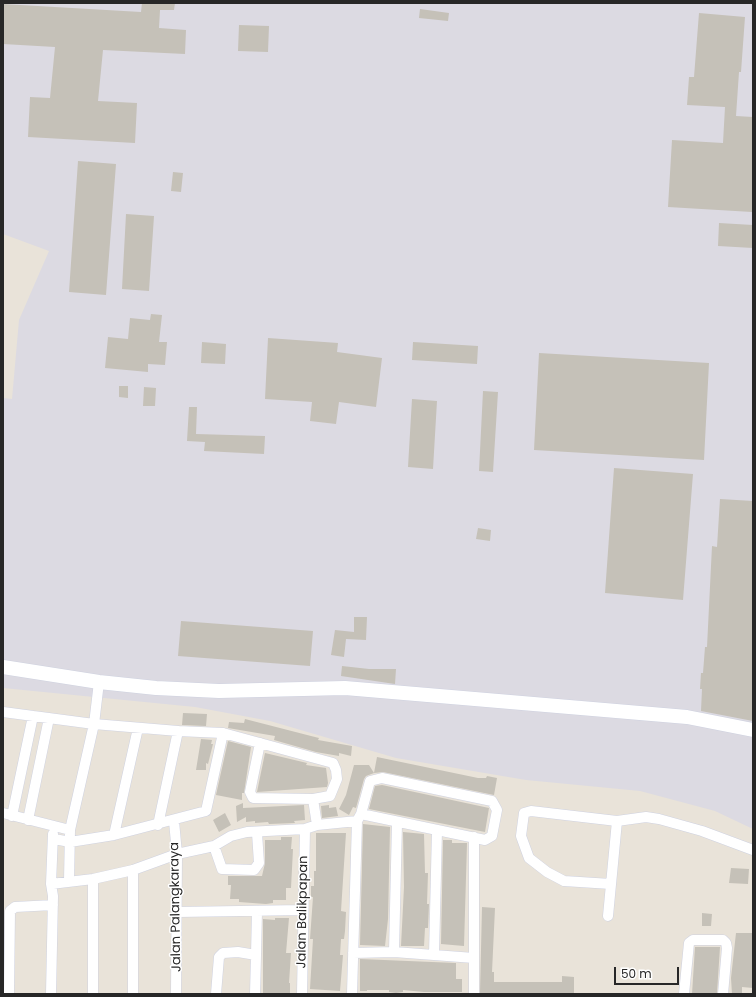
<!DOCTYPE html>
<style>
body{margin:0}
#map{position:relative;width:756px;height:997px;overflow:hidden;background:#e9e3d9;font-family:Poppins,sans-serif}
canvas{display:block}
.frame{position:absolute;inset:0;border:4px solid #272727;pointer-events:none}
.scale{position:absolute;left:614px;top:967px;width:65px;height:18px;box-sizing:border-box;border:2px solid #272727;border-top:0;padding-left:5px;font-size:12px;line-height:14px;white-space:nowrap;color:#272727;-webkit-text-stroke:3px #fff;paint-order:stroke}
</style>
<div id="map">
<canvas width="756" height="997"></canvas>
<div class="frame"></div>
<div class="scale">50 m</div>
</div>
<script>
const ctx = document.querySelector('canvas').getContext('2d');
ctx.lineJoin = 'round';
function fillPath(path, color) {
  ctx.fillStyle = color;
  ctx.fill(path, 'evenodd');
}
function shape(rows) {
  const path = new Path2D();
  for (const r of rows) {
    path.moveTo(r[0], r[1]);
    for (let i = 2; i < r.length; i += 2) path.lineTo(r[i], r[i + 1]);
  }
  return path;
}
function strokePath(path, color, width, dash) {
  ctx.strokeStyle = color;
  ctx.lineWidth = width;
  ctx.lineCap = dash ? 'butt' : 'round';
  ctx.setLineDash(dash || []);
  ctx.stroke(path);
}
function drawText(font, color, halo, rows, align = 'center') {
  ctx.font = font + ' Poppins,sans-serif';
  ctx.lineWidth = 3;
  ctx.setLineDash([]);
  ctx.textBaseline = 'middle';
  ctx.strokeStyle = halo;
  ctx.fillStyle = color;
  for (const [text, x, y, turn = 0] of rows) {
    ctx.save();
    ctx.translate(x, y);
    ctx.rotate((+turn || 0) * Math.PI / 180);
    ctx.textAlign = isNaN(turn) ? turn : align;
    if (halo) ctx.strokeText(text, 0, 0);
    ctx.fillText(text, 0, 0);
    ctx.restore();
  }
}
const industrial = shape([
 [3,3,753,3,753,829,715,811,640,791,526,780,396,758,270,721,195,707,3,688,3,398,12,399,19,320,49,251,3,234]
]);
const building = shape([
 [142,3,175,3,174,10,160,10,159,28,186,30,185,54,103,50,98,101,137,103,135,143,28,137,30,97,50,98,55,47,3,44,3,4,141,12],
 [420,9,449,13,448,21,419,18],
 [699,13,745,17,741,72,739,72,736,116,753,117,752,212,668,207,672,140,723,143,725,107,687,105,689,77,694,77],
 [239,25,269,26,268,52,238,51],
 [78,161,116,164,106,295,69,292],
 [173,172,183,173,181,192,171,191],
 [126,214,154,216,149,291,122,289],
 [719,223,753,225,753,248,718,246],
 [151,314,162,315,159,342,167,342,165,365,148,364,148,372,105,368,108,337,128,339,130,318,150,320],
 [268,338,338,343,337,352,382,358,376,407,339,402,336,424,310,421,312,402,265,399],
 [202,342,226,344,225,364,201,363],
 [413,342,478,346,477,364,412,360],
 [539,353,709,363,704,460,534,450],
 [119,386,128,386,128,398,119,397],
 [144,387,156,388,155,406,143,406],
 [483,391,498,392,493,472,479,471],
 [412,399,437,401,433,469,408,467],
 [189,407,197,407,196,434,265,436,264,454,204,451,205,442,187,441],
 [614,468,693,474,683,600,605,593],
 [720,499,753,501,753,721,701,711,702,689,700,689,701,673,703,673,705,647,707,647,712,546,717,547],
 [478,528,491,530,490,541,476,539],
 [354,617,367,617,366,640,346,639,344,657,331,655,335,630,354,632],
 [181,621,313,631,310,666,178,656],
 [342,666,369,669,396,669,395,684,341,676],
 [183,713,207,714,206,726,182,725],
 [245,719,311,736,319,738,318,740,352,746,351,756,339,753,339,756,316,752,274,740,275,736,228,728,229,722,244,723],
 [201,739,212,740,211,744,213,744,208,764,206,763,206,770,196,770],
 [228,741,251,747,244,793,242,793,242,800,216,795],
 [265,753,307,763,306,765,326,768,328,783,327,787,257,792],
 [377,757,478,778,486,778,487,776,497,778,494,795,383,772,374,773],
 [354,765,369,765,374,773,366,776,364,779,356,808,353,807,349,815,339,809,346,795],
 [382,785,489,808,485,832,369,809,375,786],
 [243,803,243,808,304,805,305,820,294,821,295,823,269,824,268,822,255,823,255,821,246,822,246,817,237,822,236,806],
 [329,805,329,808,336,807,338,816,322,818,321,806],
 [225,813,231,825,219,832,213,820],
 [363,824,390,827,388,919,385,946,360,945],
 [403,832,424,834,425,873,428,873,427,904,429,904,428,928,425,928,424,946,401,946,404,887],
 [316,833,346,833,341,911,346,912,345,931,344,939,341,939,340,955,343,955,340,991,310,989,313,939,310,939,313,897,311,897,311,886,314,886,314,871,316,871],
 [281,837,292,837,291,849,293,849,291,888,286,888,286,900,273,900,273,903,266,904,239,902,239,899,230,899,231,885,228,885,228,876,262,876,265,863,265,840,281,840],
 [443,840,452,840,452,843,467,843,464,946,441,944],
 [731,868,749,869,748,884,729,883],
 [482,907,495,908,492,972,494,972,494,982,562,982,562,976,574,977,574,994,480,993],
 [702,913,712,914,711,926,702,926],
 [275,918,289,918,286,953,291,953,289,983,290,983,290,994,263,994,263,919,275,920],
 [736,933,753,933,753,988,742,987,742,994,732,994,731,978],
 [695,947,720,947,717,993,692,994],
 [360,959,456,963,456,979,462,979,462,992,424,992,403,990,403,992,396,993,389,992,389,990,367,990,367,991,360,991]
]);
const street = shape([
 [3,712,94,724,178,731,223,733,333,763,336,770,337,779,330,796,313,799,253,798,250,792,260,743],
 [313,799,317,825],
 [3,813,70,830],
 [12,816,33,716],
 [28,820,49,718],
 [174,821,177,854,176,994],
 [158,825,178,731],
 [114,835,138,728],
 [474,837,474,994],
 [54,839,70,842,114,835,206,811,223,733],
 [214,846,222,869,254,870,259,863,257,833],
 [69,881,70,830,94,724,99,682],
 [51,884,53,834],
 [611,884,564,881,547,872,529,858,521,836,524,813,531,811,617,821,646,817,659,819,702,831,753,850],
 [178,912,302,910],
 [608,916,617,821],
 [394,952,397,823],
 [353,953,394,952,474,958],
 [256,955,257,911],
 [434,955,437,830],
 [9,994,10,911,15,907,53,905],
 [51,994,53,896,51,884,93,879,133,870,177,854,214,846,231,836,247,832,305,829,317,825,357,821],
 [93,994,93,879],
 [133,994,133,870],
 [216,994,219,957,223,953,238,952,256,955,255,994],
 [302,994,305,829],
 [352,994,357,821,361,814,370,781,382,778,492,801,497,810,492,836,485,840,361,814],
 [684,994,689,943,693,940,723,940,726,943,727,948,723,994]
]);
const secondary = shape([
 [3,667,99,682,156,688,219,691,345,688,687,717,753,730]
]);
const streetNames = [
 ["Jalan Palangkaraya",176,907,-91],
 ["Jalan Balikpapan",303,912,-89]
];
fillPath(industrial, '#dcdae2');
fillPath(building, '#c5c1b8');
strokePath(street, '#cfd2e0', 11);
strokePath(secondary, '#cfd2e0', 15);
strokePath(street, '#fff', 10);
strokePath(secondary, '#fff', 14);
drawText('13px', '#272727', '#fff', streetNames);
</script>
